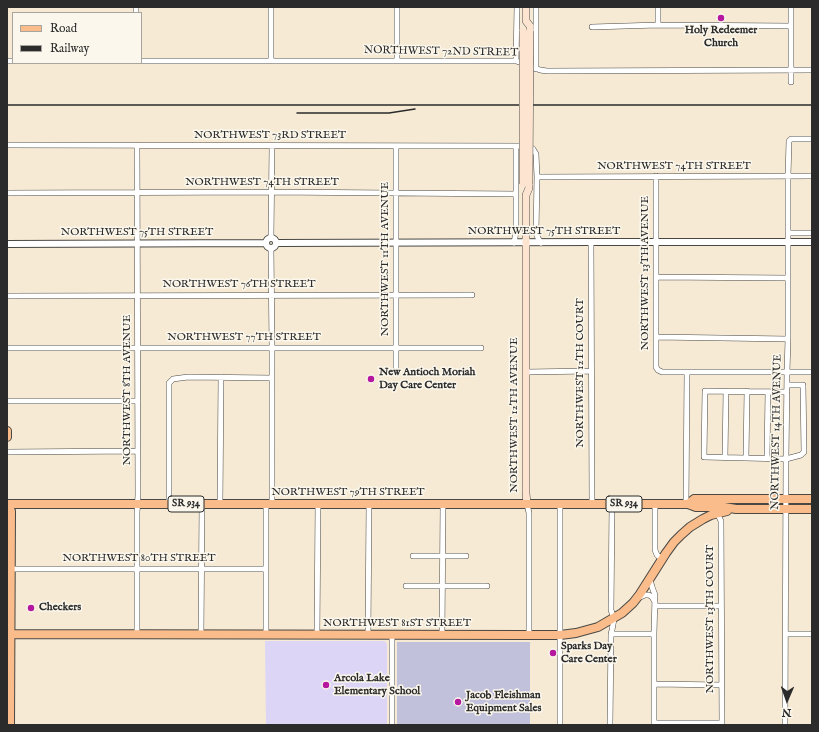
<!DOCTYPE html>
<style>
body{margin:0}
#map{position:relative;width:819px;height:732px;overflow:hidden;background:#f6ead4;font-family:"IM FELL English",serif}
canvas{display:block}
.frame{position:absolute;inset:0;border:8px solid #2b2b2b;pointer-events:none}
.legend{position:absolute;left:12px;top:12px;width:130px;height:52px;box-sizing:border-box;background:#fbf7ec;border:1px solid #a8a59f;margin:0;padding:5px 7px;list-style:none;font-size:12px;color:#2b2b2b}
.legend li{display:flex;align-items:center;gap:8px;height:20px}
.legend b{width:20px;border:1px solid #a8a59f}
.north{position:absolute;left:767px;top:680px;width:40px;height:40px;-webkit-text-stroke:3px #fbf7ec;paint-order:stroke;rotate:182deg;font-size:11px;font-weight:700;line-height:16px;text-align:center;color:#2b2b2b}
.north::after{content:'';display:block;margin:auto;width:14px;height:18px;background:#2b2b2b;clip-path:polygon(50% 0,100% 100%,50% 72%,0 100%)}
</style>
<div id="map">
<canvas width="819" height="732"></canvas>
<div class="frame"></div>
<ul class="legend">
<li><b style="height:5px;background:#f9bc8a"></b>Road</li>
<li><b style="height:5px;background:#2b2b2b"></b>Railway</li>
</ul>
<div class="north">N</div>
</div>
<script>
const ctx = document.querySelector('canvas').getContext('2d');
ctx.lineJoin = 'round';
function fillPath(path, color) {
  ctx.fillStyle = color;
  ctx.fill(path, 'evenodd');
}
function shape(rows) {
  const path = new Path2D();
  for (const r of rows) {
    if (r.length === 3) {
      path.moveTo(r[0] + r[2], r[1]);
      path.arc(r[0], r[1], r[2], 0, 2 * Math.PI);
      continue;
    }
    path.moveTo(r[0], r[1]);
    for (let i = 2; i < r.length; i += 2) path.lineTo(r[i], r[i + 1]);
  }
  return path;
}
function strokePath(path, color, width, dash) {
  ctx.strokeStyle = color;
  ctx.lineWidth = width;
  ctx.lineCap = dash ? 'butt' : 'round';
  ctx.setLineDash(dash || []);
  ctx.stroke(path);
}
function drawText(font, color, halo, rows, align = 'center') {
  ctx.font = font + ' "IM FELL English",serif';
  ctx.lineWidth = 3;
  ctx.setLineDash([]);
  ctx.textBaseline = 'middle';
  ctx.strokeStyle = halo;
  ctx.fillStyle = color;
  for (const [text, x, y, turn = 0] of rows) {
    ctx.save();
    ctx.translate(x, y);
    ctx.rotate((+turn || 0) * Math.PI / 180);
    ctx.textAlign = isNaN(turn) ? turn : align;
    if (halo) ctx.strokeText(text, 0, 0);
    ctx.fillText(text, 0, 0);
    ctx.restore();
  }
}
const built = shape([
 [265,641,384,641,386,642,387,645,387,725,266,725]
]);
const industrial = shape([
 [397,642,530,642,530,725,397,725]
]);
const minor = shape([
 [136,7,136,13],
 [271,7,271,61],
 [397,7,397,61],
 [658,7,658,25],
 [592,27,658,25,791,26],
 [7,61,13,61],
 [141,61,516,61,525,64,540,70,547,71,812,70],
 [516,61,517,7],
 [536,69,536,7],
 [791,82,791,7],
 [7,145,528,146,533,149,536,154,537,177,536,233,538,238,541,243],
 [656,176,656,367,658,370,662,372,812,372],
 [537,177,812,176],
 [7,193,271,192,516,194],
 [788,233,812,233],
 [271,238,272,146],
 [591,242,592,504],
 [514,243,516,232,516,146],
 [271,248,272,348,272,504],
 [656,277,788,278],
 [7,296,472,295],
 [656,337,788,339],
 [7,348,481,348],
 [396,372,396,146],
 [526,372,591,371],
 [787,385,803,385,804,452,801,455,786,459,704,457,705,391,787,392],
 [7,401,138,401],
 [7,452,138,451],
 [725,458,726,391],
 [746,458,747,391],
 [767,458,768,392],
 [169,504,169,383,173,379,188,377,272,378],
 [220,504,221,377],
 [527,504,529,513,529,635],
 [655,504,655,550,657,555,662,559],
 [686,504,687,372],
 [717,513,721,521,722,725],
 [413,556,466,556],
 [11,569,266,569],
 [650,579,652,587,655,595,654,634,654,725],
 [406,586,487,586],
 [638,598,645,595,649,595,652,597,655,602],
 [655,606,721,606],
 [611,634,654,634],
 [786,634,812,634],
 [137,635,137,513,138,495,137,145],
 [201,635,202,504],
 [266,635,266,504],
 [317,635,318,504],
 [368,635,369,504],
 [392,635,392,725],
 [442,635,443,504],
 [654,684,722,685],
 [654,723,722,723],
 [560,725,560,504],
 [610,725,611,634,612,630,614,619,611,610,612,504],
 [785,725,786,459,787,372,788,339,788,176,789,141,791,139,812,139]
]);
const tertiary = shape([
 [271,243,5],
 [277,243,591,242,812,242],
 [7,244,266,243]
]);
const secondary = shape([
 [526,7,526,21,530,26,530,31],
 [527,504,526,493,526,195,529,188,529,184]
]);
const primary = shape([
 [7,431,7,437],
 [688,504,694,499,812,499],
 [7,634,524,635,560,635,576,633,598,627,622,613,633,603,640,594,666,553,674,542,681,535,690,527,703,519,711,515,727,511],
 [10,725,11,511,7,504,688,504,696,507,724,507,736,509,812,509]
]);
const rail = shape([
 [7,105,812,105],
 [297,113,389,113,415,109]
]);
const secondaryBridge = shape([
 [523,184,523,31],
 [529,184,530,31]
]);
const markers = [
 [721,18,4,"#b5179e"],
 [371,379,4,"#b5179e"],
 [31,608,4,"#b5179e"],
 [553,653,4,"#b5179e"],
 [326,685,4,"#b5179e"],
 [458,702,4,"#b5179e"]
];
const shields = [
 [186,504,36],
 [624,504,36]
];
const shieldNames = [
 ["SR 934",186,504],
 ["SR 934",624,504]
];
const poiNames = [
 ["Holy Redeemer",721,31,"center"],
 ["Church",721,44,"center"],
 ["New Antioch Moriah",379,373],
 ["Day Care Center",379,386],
 ["Checkers",39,608],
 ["Sparks Day",561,647],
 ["Care Center",561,660],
 ["Arcola Lake",334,679],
 ["Elementary School",334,692],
 ["Jacob Fleishman",466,696],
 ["Equipment Sales",466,709]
];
const streetNames = [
 ["NORTHWEST 72ND STREET",441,52,1],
 ["NORTHWEST 73RD STREET",270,136],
 ["NORTHWEST 74TH STREET",674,167],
 ["NORTHWEST 74TH STREET",262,183],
 ["NORTHWEST 75TH STREET",544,232],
 ["NORTHWEST 75TH STREET",137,233],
 ["NORTHWEST 11TH AVENUE",386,259,-90],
 ["NORTHWEST 13TH AVENUE",646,273,-90],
 ["NORTHWEST 76TH STREET",239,285],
 ["NORTHWEST 77TH STREET",244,338],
 ["NORTHWEST 12TH COURT",581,373,-90],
 ["NORTHWEST 8TH AVENUE",128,390,-90],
 ["NORTHWEST 12TH AVENUE",515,415,-90],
 ["NORTHWEST 14TH AVENUE",777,432,-89],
 ["NORTHWEST 79TH STREET",348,493],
 ["NORTHWEST 80TH STREET",139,559],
 ["NORTHWEST 13TH COURT",711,619,-90],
 ["NORTHWEST 81ST STREET",397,624]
];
fillPath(built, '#dcd5f6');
fillPath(industrial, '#c2c1dc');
strokePath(minor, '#494844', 6);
strokePath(tertiary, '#494844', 8);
strokePath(secondary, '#494844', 8);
strokePath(primary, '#494844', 10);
strokePath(minor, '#fff', 5);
strokePath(tertiary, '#fff', 6);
strokePath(secondary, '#fde4d0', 7);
strokePath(primary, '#f9bc8a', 8);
strokePath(rail, '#2b2b2b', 1.5);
strokePath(secondaryBridge, '#494844', 8, []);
strokePath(secondaryBridge, '#fde4d0', 7);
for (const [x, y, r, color] of markers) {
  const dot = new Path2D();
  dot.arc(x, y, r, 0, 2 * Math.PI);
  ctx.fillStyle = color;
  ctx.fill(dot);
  strokePath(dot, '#fbf7ec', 1.5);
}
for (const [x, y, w] of shields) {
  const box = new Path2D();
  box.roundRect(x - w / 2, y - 8, w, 16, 3);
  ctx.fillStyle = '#fbf7ec';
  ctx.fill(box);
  strokePath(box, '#2b2b2b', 1);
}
drawText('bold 10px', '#2b2b2b', null, shieldNames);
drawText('bold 11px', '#2b2b2b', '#fbf7ec', poiNames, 'left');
drawText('11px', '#2b2b2b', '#fbf7ec', streetNames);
</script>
